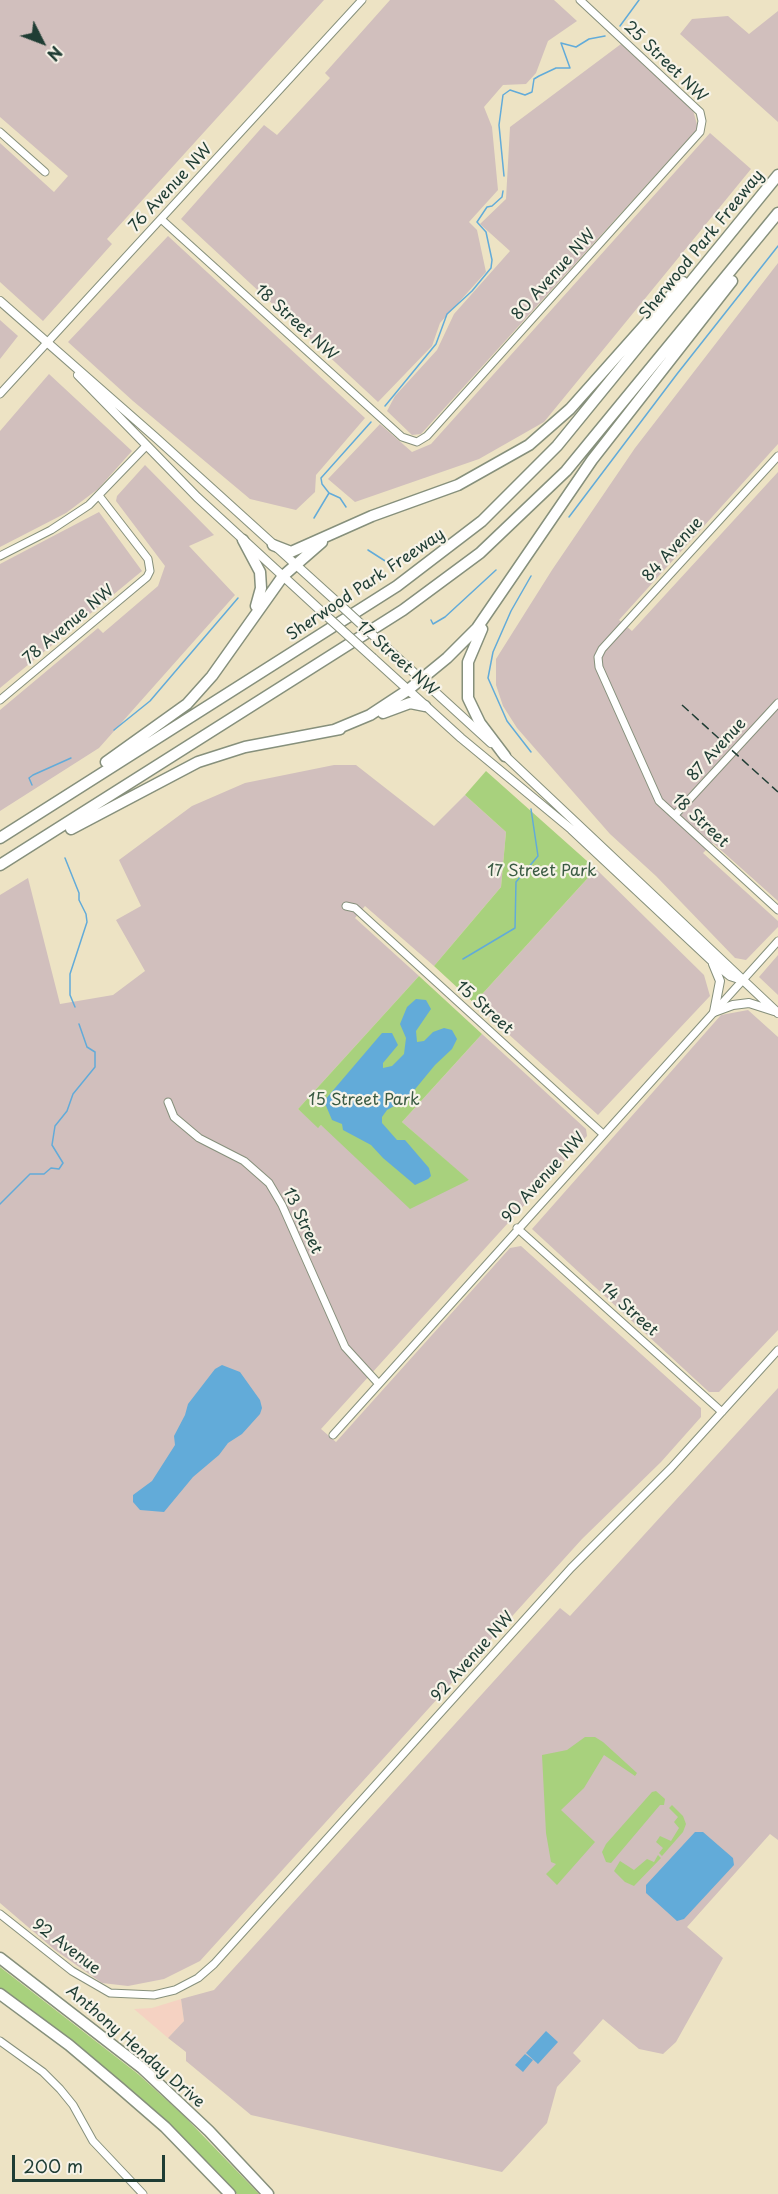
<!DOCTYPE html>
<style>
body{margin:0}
#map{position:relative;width:778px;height:2194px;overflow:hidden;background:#ede3c4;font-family:"Playpen Sans",sans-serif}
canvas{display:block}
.north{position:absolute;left:12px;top:12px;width:60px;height:60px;-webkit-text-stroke:4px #f7f3e8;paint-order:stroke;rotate:132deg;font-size:16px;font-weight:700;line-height:24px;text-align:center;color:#1f3d34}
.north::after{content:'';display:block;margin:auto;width:21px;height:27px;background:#1f3d34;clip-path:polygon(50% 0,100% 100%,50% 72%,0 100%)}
.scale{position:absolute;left:12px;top:2155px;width:153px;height:27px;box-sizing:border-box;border:3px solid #1f3d34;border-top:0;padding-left:8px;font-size:18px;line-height:21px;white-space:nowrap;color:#1f3d34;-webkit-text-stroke:4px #f7f3e8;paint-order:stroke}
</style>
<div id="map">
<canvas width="778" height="2194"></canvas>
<div class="north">N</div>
<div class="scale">200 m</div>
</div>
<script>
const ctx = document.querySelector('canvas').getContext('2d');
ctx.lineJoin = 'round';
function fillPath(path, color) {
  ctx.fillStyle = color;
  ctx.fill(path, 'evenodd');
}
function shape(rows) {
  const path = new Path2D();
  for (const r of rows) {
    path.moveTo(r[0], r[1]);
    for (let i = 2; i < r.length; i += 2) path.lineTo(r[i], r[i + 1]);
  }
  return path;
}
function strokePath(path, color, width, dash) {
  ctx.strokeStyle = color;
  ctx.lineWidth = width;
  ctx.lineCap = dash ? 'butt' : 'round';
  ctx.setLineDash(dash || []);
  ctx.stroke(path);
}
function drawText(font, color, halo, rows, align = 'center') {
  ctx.font = font + ' "Playpen Sans",sans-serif';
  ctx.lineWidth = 4.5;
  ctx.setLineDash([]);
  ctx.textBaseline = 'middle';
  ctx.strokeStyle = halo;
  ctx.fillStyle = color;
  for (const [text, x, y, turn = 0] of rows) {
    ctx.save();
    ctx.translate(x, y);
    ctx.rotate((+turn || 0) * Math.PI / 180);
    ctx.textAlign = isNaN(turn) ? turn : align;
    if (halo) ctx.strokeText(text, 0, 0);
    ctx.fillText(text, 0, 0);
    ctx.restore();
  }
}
const built = shape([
 [181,1999,184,2021,168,2038,134,2009,152,2008]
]);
const industrial = shape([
 [0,0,324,0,107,239,112,244,43,321,0,282,0,143,54,192,68,176,0,117],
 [390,0,554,0,577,21,548,41,536,73,526,84,503,85,484,107,492,127,498,190,469,222,477,230,486,272,440,323,432,346,378,402,181,219,264,125,277,135,330,78,325,73],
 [778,11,778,122,680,34,692,19,728,16,749,34],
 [621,44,693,110,698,128,421,434,412,435,387,411,395,396,437,350,454,314,510,251,480,224,506,199,510,127],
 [710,133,751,169,544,422,479,459,355,502,328,479,380,424,412,452,431,444],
 [168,236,365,418,316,475,315,492,296,510,250,499,133,401,68,342],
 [778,263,778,444,619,620,632,631,778,472,778,901,713,843,703,853,778,921,778,927,746,960,735,958,656,876,610,834,517,728,503,706,496,685,496,659,552,570,635,448],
 [0,320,18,336,0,359],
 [49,374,132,451,98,489,66,513,0,547,0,431],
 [145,465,214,535,189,546,235,595,99,748,0,811,0,710,98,628,103,633,158,586,165,566,116,501,117,496],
 [99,512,142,571,0,688,0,564],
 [334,765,356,765,434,826,465,795,506,832,501,887,434,966,365,906,355,918,419,976,298,1109,319,1127,321,1125,469,1181,402,1122,482,1034,586,1129,587,1136,321,1429,336,1442,510,1248,521,1246,701,1408,701,1417,661,1462,582,1539,200,1961,164,1979,128,1986,102,1983,55,1950,0,1903,0,895,28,878,60,1004,113,995,145,971,116,920,141,906,119,860,192,806,245,783],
 [596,869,704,975,710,996,598,1115,474,1003],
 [778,955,778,995,759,977],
 [748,1010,778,1037,778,1330,719,1392,709,1392,532,1229,721,1015],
 [778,1388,778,1840,770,1834,687,1927,723,1958,676,2042,663,2054,639,2049,603,2019,573,2053,581,2061,557,2087,547,2123,502,2172,251,2115,186,2061,186,2052,168,2038,184,2021,181,1999,214,1990,560,1608,570,1616]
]);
const green = shape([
 [486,771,596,869,474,1003,434,966,501,887,506,832,465,795],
 [419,976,482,1034,402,1122,469,1180,410,1209,321,1125,318,1128,298,1109],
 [585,1737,595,1737,603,1742,637,1773,635,1776,604,1755,584,1788,561,1810,595,1842,557,1885,546,1874,556,1864,551,1862,546,1833,542,1755,567,1750],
 [656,1791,665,1799,664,1805,660,1805,611,1863,606,1862,602,1852,606,1844,652,1792],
 [672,1805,683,1816,686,1824,683,1832,662,1856,659,1853,663,1848,656,1842,660,1836,671,1841,679,1828,674,1822,678,1817,669,1808],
 [658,1855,661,1858,634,1886,625,1882,614,1871,620,1861,634,1870,647,1859,654,1862],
 [0,1967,138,2074,184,2116,259,2194,237,2194,200,2155,123,2083,0,1988]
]);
const water = shape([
 [416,999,426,1000,431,1009,416,1031,417,1042,424,1041,433,1032,444,1028,452,1030,457,1039,452,1049,435,1065,407,1099,387,1110,382,1117,382,1123,397,1140,405,1140,429,1168,431,1176,428,1179,415,1185,383,1158,371,1145,343,1130,342,1124,332,1120,324,1101,382,1033,392,1033,398,1045,383,1063,383,1068,392,1066,404,1054,406,1038,400,1024,407,1007],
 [222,1365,240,1372,260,1400,262,1408,260,1414,242,1434,228,1443,219,1455,193,1477,164,1512,140,1510,133,1502,133,1495,152,1481,175,1445,174,1436,185,1415,188,1404,215,1369],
 [695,1832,703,1832,733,1858,734,1865,684,1919,677,1921,646,1893,646,1885],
 [546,2031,558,2042,538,2064,526,2053],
 [525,2054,533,2060,523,2072,515,2065]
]);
const stream = shape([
 [620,26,639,0],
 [504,176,499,125,503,95,510,90,525,95,532,92,534,79,539,76,556,68,570,68,561,43,576,47,589,39,605,36],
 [385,406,436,344,447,314,472,291,491,268,492,260,486,232,477,222,487,207,492,206,502,197,503,191],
 [329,493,340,498,346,507],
 [569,517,677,374,778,246],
 [314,518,329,493,322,484,321,478,371,422],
 [368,550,393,566],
 [531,576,511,611,493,652,488,678,507,721,531,752],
 [431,620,433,624,445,617,496,570],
 [114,730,150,701,238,598],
 [32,785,29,778,33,775,71,758],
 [65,858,79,893,79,900,86,914,87,922,70,974,70,995,75,1007],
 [463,959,515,928,516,882,538,856,531,809],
 [0,1204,30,1174,44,1174,51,1168,59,1169,63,1163,52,1145,55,1126,67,1111,73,1094,95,1067,95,1052,87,1047,79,1024]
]);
const minor = shape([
 [0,132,45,172],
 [161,219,402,437,417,442,427,436,700,132,702,121,700,112,580,0],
 [0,394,362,0],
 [778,456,602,649,598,657,599,667,659,801,778,910],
 [0,556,51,530,89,505,146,446],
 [0,700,147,577,150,571,148,559,100,497],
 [675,815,778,703],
 [346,906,355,908,603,1134],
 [168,1102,174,1117,199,1138,244,1161,269,1183,282,1205,345,1347,377,1382],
 [517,1228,722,1412],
 [333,1435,778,941],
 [0,1914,72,1971,110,1993,154,1995,175,1990,198,1978,214,1964,571,1568,671,1468,778,1350],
 [0,2041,43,2072,60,2089,73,2105,93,2141,143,2194]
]);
const major = shape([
 [0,301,155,437,337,602],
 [78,375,197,497,321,611],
 [388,649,491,743],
 [373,658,461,738,571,829,712,961,730,976,742,980],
 [501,752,778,1013],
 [713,964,720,981,714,1012],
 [714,1012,733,1005,749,1003,774,1011]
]);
const highway = shape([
 [243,540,260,572,261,588,256,606],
 [273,545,291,552,372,516,458,485,529,445,570,409,683,282],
 [482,629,468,662,468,698,480,723,505,756],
 [383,713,410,703,425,706],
 [334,730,370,715,408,690,447,658,477,628,592,460,732,281],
 [106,762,187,704,212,676,283,576,322,542],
 [71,829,198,762,245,747,340,729],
 [0,838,397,586,482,521,557,446,778,175],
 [0,865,403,610,480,553,566,471,778,213],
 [0,1958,142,2068,209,2131,268,2194],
 [0,1994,69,2045,120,2088,165,2127,230,2194]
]);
const rail = shape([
 [682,705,778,792]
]);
const majorBridge = shape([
 [337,602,388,649],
 [321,611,373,658]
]);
const streetNames = [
 ["25 Street NW",665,62,44],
 ["76 Avenue NW",171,188,-47],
 ["Sherwood Park Freeway",702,245,-51],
 ["80 Avenue NW",554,275,-48],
 ["18 Street NW",296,323,42],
 ["84 Avenue",673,550,-48],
 ["Sherwood Park Freeway",366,585,-34],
 ["78 Avenue NW",69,625,-40],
 ["17 Street NW",397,659,42],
 ["87 Avenue",717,750,-48],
 ["18 Street",700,821,43],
 ["15 Street",484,1008,42],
 ["90 Avenue NW",544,1178,-48],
 ["13 Street",302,1221,65],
 ["14 Street",629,1310,42],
 ["92 Avenue NW",473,1657,-48],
 ["92 Avenue",66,1947,37],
 ["Anthony Henday Drive",135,2047,41]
];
const parkNames = [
 ["17 Street Park",542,872],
 ["15 Street Park",364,1101]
];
fillPath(built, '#f5d2c2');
fillPath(industrial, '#d1bfbd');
fillPath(green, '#a8d17d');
fillPath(water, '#62abd9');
strokePath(stream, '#62abd9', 1.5);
strokePath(minor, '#86907c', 9);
strokePath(major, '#86907c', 10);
strokePath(highway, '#86907c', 13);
strokePath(minor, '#fff', 7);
strokePath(major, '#fff', 8);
strokePath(highway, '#fff', 10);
strokePath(rail, '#1f3d34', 1.5, [9, 4.5]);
strokePath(majorBridge, '#86907c', 10, []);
strokePath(majorBridge, '#fff', 8);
drawText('16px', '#1f3d34', '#f7f3e8', streetNames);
drawText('16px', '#3a5b43', '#f7f3e8', parkNames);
</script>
